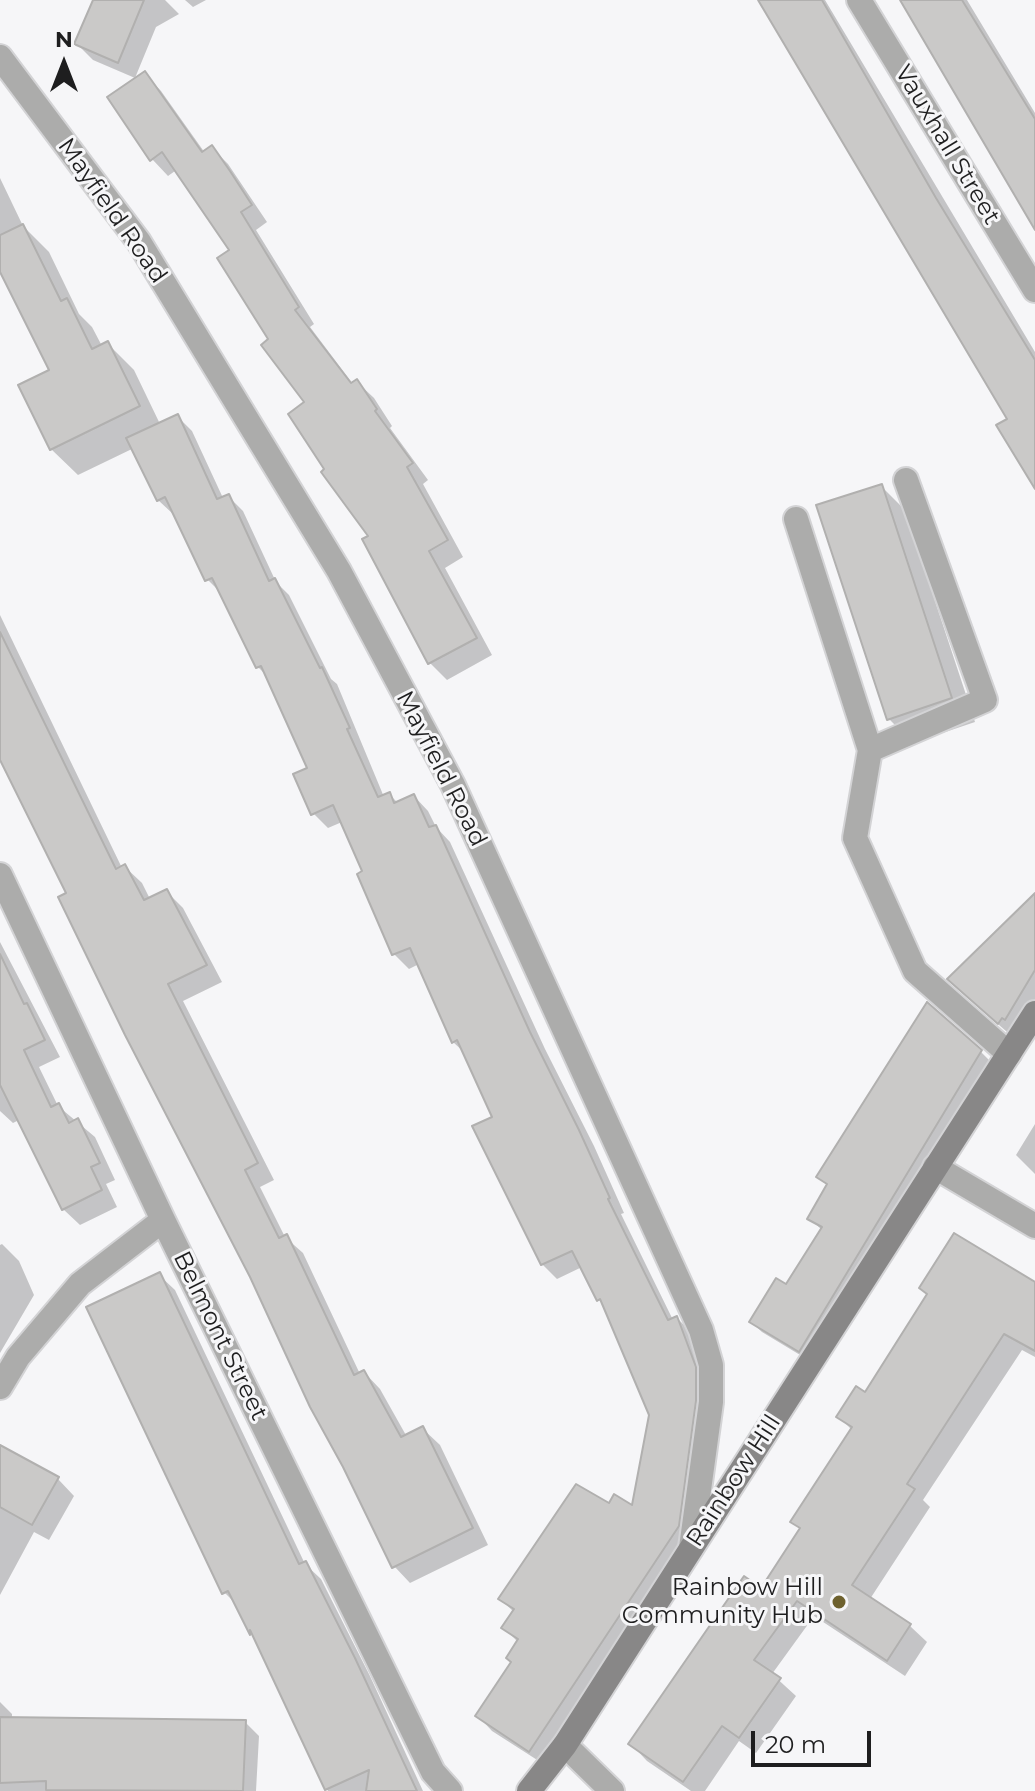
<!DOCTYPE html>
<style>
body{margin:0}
#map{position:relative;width:1035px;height:1791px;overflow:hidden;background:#f6f6f8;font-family:Montserrat,sans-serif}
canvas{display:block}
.north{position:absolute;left:24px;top:24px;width:80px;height:80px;-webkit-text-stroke:6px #f6f6f8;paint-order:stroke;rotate:0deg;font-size:22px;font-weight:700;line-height:32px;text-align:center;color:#1e1e1f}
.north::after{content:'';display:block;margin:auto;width:28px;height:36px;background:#1e1e1f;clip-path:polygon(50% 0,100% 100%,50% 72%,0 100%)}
.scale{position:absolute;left:751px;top:1731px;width:120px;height:36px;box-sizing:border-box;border:4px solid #1e1e1f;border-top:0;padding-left:10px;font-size:24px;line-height:28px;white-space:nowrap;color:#1e1e1f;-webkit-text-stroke:6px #f6f6f8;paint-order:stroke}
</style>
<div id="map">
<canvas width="1035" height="1791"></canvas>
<div class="north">N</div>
<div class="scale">20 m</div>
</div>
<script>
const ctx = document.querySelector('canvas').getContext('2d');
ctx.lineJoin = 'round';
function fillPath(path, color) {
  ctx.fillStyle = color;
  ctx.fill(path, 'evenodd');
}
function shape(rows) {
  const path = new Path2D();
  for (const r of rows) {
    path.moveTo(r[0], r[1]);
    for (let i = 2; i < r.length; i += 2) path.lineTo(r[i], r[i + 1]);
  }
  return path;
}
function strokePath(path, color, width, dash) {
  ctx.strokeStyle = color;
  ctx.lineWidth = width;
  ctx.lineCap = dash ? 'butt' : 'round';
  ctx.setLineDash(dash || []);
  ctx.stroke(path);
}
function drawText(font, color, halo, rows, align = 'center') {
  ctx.font = font + ' Montserrat,sans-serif';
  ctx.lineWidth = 6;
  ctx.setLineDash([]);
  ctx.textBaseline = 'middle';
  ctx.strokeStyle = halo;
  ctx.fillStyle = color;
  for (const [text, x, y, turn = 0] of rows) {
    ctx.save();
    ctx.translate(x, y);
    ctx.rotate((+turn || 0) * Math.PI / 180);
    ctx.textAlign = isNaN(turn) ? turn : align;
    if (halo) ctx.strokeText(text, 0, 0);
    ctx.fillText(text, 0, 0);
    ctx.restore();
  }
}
const shadow = shape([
 [95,0,165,0,179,14,156,27,135,78,93,60,77,44],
 [185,0,206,0,193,7],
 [761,0,825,0,1035,352,1035,485,1009,419],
 [902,0,967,0,1035,113,1035,226],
 [145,74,161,91,205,153,212,148,228,164,267,222,256,230,314,324,310,327,353,384,357,382,374,398,392,426,390,428,428,480,423,484,463,557,445,568,492,655,447,680,430,663,365,540,371,537,327,470,307,403,271,340,231,251,175,171,168,176,152,159],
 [0,178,23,226,49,252,79,314,92,327,102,346,108,344,134,370,160,424,177,416,192,431,223,498,228,496,243,511,276,582,289,595,331,679,337,684,384,797,389,794,398,803,414,796,428,811,436,827,450,842,545,1049,594,1146,624,1213,621,1214,673,1320,677,1318,692,1333,710,1383,693,1541,545,1765,492,1731,478,1716,513,1662,518,1642,504,1628,514,1612,500,1599,610,1506,634,1509,651,1415,604,1306,599,1300,582,1267,557,1279,542,1264,494,1118,466,1054,453,1042,419,964,409,969,394,954,365,872,342,822,328,828,313,813,310,769,267,676,258,667,223,595,207,579,175,513,173,514,158,500,134,448,78,475,51,449,51,371,0,271],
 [881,486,905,510,975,722,913,743,888,718],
 [0,615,122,868,125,867,142,883,150,899,166,891,183,908,222,982,183,1001,274,1180,260,1187,285,1237,303,1253,360,1374,364,1372,380,1389,407,1437,423,1429,440,1445,488,1545,410,1583,394,1566,0,752],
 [1035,906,1035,1014,1015,1039,966,996],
 [0,942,60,1057,39,1067,58,1106,95,1137,115,1180,106,1184,117,1207,80,1225,63,1209,19,1120,13,1123,0,1111],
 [980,1051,991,1062,810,1361,762,1332,751,1322,787,1286,822,1230,809,1218,828,1186,819,1177],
 [1035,1124,1035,1174,1016,1155],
 [2,1244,19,1261,34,1295,0,1353,0,1245],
 [159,1275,175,1290,305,1564,321,1579,370,1676,423,1791,328,1791,256,1638,239,1607,224,1592],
 [1035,1285,1035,1357,1022,1350,923,1500,930,1507,870,1599,910,1626,927,1642,905,1676,814,1616,772,1674,796,1696,756,1753,739,1741,705,1791,691,1791,647,1761,631,1744,762,1590,801,1530,792,1521,852,1430,838,1416,865,1395],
 [0,1447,58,1479,74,1496,49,1540,34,1532,0,1595],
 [0,1702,12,1714,12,1719,245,1722,259,1736,256,1791,0,1791]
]);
const building = shape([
 [93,0,144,0,118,63,74,44,93,0],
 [758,0,822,0,936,198,1035,360,1035,489,996,425,1007,419,758,0],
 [900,0,962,0,1035,119,1035,230,900,0],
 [145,71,202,152,212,145,230,171,252,205,241,212,299,307,295,310,351,383,357,379,377,409,375,411,413,463,407,467,448,540,429,551,477,638,428,664,362,539,368,536,321,472,324,469,288,414,304,402,261,345,268,339,217,258,229,250,162,152,150,161,107,97,145,71],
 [23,224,61,301,67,298,92,349,108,341,140,406,50,450,18,385,49,370,0,272,0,235,23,224],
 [178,414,217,499,229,494,269,581,275,578,320,668,322,667,350,728,347,729,378,797,390,792,394,803,414,794,429,827,436,825,530,1032,579,1130,610,1198,608,1199,668,1320,677,1316,696,1367,696,1401,679,1526,529,1752,475,1716,511,1662,506,1658,518,1639,501,1628,514,1609,498,1599,576,1484,609,1503,614,1494,632,1505,649,1415,600,1299,597,1301,572,1251,541,1265,472,1126,492,1117,457,1040,452,1043,410,948,392,955,357,874,362,871,333,805,311,815,293,774,307,768,261,666,256,668,212,578,205,581,165,497,157,501,126,438,178,414],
 [882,484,952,698,887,720,816,505,882,484],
 [0,632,116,869,125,864,144,900,167,889,207,965,168,984,258,1163,245,1170,279,1238,287,1234,354,1375,364,1370,401,1437,423,1426,473,1528,392,1568,343,1467,310,1407,250,1277,125,1035,58,897,66,893,0,760,0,632],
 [1035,893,1035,970,1005,1020,1002,1018,998,1024,947,979,1035,893],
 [0,954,24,1004,27,1003,45,1040,24,1050,51,1107,59,1103,69,1123,78,1118,100,1163,91,1167,102,1190,62,1210,0,1085,0,954],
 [927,1002,982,1050,799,1352,749,1322,776,1278,786,1284,822,1227,807,1219,827,1184,816,1177,927,1002],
 [954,1233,1035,1282,1035,1351,1004,1334,907,1484,915,1489,852,1585,911,1624,887,1661,797,1601,754,1660,781,1678,739,1738,722,1726,683,1782,628,1744,744,1576,761,1588,800,1528,790,1522,852,1427,836,1417,856,1386,865,1392,927,1294,919,1288,954,1233],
 [160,1272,299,1564,306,1561,355,1658,417,1791,366,1791,369,1770,325,1790,250,1630,250,1635,228,1591,222,1594,86,1307,160,1272],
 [0,1445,59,1477,32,1525,0,1507,0,1445],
 [0,1717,246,1720,243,1791,46,1790,46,1781,0,1783,0,1717]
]);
const lane = shape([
 [796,519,870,750,855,838,915,971,1009,1054],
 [870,750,985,700,906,480]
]);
const street = shape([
 [859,0,1035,290],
 [0,57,139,242,339,571,453,785,701,1330,711,1365,711,1402,691,1548],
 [0,875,163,1220,433,1772,450,1791],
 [935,1167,1035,1226],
 [0,1387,18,1357,80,1284,163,1220],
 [565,1745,612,1791]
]);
const secondary = shape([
 [529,1791,565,1745,1035,1013]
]);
const markers = [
 [839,1602,8,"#6e612e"]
];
const streetNames = [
 ["Vauxhall Street",947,145,59],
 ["Mayfield Road",112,211,55],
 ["Mayfield Road",441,769,63],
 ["Belmont Street",220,1336,64],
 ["Rainbow Hill",734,1481,-57]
];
const poiNames = [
 ["Rainbow Hill",823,1588],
 ["Community Hub",823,1616]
];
fillPath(shadow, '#0003');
fillPath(building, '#cac9c8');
strokePath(building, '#b1b0af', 2);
strokePath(lane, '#d3d3d5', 28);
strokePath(street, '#d3d3d5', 28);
strokePath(secondary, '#d3d3d5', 28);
strokePath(lane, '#acacab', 24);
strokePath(street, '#acacab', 24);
strokePath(secondary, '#888787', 24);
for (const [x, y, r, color] of markers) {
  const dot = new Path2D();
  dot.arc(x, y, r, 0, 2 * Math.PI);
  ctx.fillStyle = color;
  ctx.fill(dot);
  strokePath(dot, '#f6f6f8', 3);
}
drawText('24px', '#1e1e1f', '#f6f6f8', streetNames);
drawText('24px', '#1e1e1f', '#f6f6f8', poiNames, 'right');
</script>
